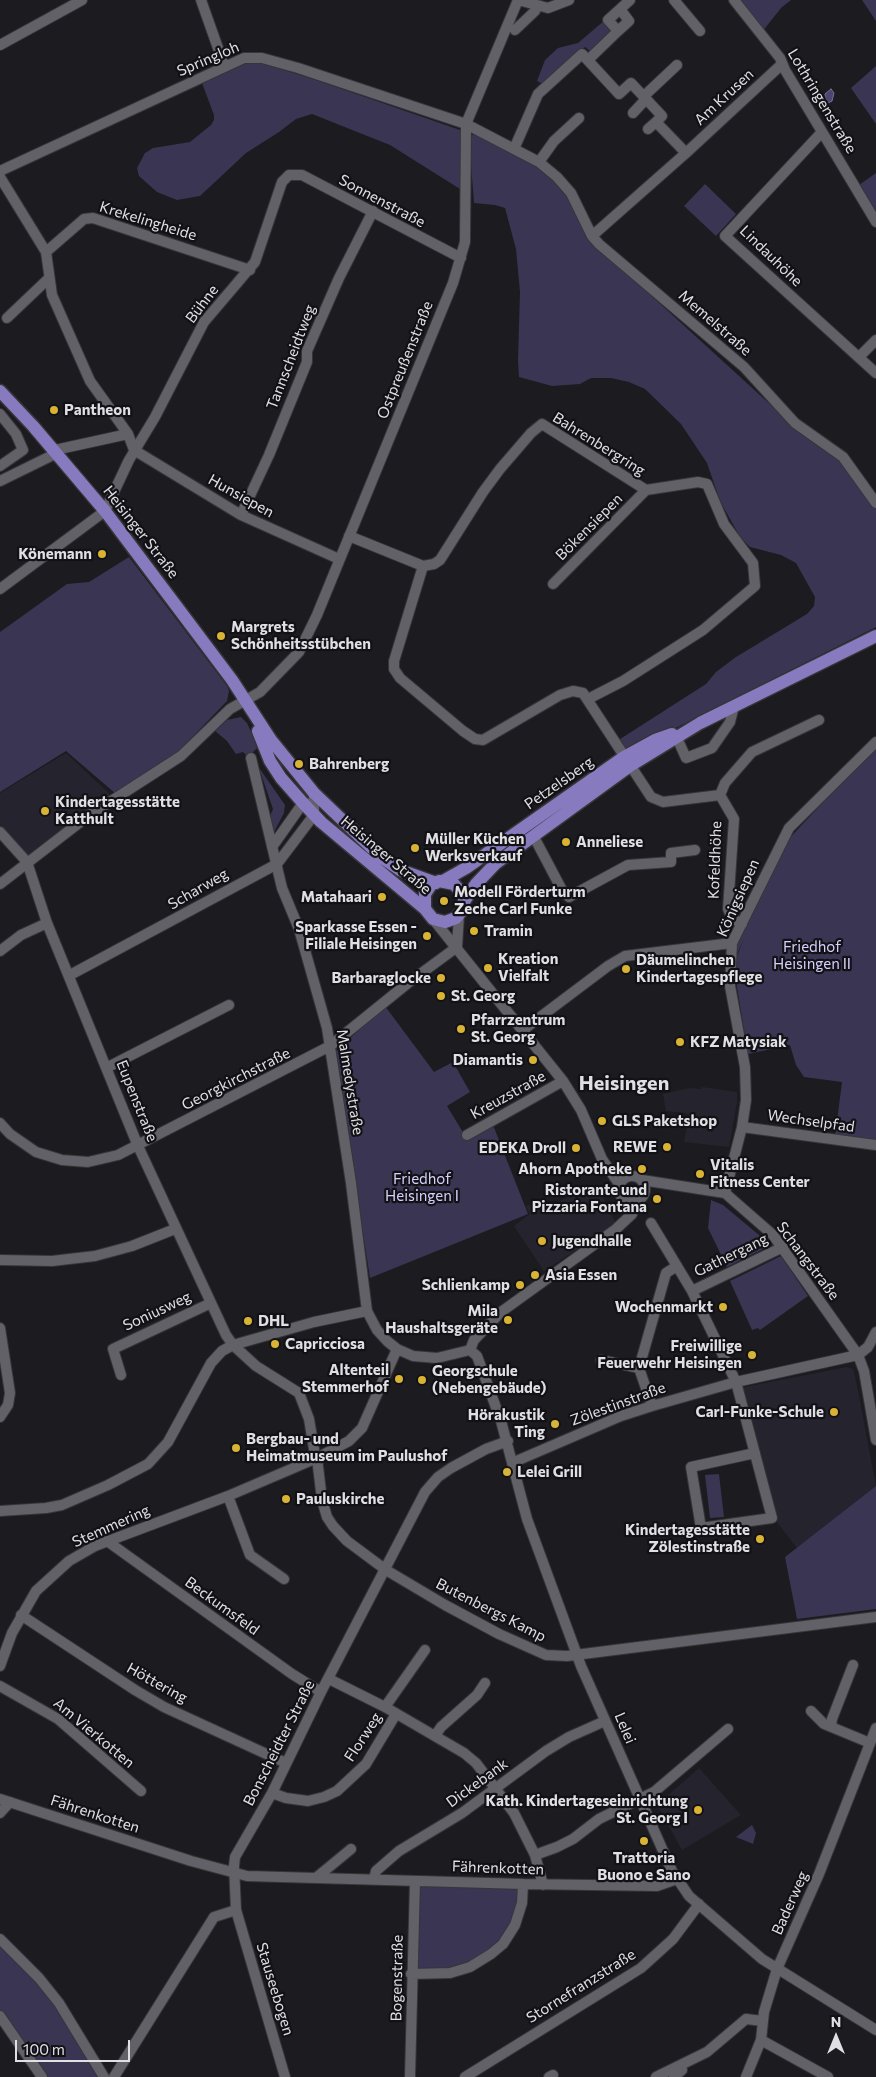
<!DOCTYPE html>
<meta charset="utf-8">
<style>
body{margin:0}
#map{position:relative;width:876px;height:2077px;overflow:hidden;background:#1b1b20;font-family:Commissioner,sans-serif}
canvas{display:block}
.north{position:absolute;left:811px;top:2012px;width:50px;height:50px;-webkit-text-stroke:4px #121216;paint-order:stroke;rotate:0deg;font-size:14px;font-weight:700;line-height:20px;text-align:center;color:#e0dfe3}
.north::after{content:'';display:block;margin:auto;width:18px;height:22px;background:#e0dfe3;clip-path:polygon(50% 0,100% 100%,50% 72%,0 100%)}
.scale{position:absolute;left:15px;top:2040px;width:115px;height:22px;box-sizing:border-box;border:2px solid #e0dfe3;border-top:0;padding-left:6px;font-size:15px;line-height:18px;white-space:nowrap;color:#e0dfe3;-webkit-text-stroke:4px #121216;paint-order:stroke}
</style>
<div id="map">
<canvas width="876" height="2077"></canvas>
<div class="north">N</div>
<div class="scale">100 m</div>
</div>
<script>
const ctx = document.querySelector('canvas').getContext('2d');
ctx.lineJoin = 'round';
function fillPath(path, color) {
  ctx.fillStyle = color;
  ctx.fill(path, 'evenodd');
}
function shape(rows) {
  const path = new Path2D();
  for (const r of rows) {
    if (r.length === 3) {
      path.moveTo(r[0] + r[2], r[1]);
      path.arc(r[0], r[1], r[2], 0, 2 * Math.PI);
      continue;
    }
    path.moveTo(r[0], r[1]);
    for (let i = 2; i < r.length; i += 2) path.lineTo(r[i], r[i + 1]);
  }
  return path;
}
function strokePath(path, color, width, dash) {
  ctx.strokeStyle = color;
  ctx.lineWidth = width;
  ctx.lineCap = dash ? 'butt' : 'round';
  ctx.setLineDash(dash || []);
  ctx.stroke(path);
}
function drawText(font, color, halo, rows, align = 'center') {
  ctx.font = font + ' Commissioner,sans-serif';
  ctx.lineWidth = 4.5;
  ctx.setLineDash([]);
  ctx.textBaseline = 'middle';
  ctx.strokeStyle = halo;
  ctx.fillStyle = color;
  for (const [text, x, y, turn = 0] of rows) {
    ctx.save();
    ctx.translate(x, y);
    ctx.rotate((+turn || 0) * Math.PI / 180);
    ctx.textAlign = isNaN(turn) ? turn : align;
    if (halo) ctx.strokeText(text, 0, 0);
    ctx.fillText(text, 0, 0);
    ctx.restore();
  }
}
const built = shape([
 [66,753,112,796,28,855,0,826,0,793],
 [702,1087,737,1092,737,1102,729,1147,684,1142,689,1116,686,1113,666,1111,663,1094,690,1088,701,1089],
 [597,1185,616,1224,544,1271,514,1226,530,1214,526,1206,539,1201,543,1208],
 [847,1367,853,1369,857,1385,876,1486,797,1548,773,1517,740,1388],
 [699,1768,741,1815,682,1850,657,1805]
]);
const green = shape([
 [736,0,791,0,781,8,762,32],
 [862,0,876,0,876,21],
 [605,20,614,29,590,51,585,47,540,88,541,83,537,81,545,60,558,48,578,43],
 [245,61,256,61,322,82,460,130,460,189,390,145,312,114,296,119,279,132,246,153,200,196,177,200,157,192,139,176,137,168,145,153,153,148,190,142,211,125,214,120,214,115,202,83],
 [876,66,876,124,851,88],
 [473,134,480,135,538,165,563,187,597,246,785,418,850,469,876,507,876,627,624,754,617,741,706,684,716,672,736,657,807,614,814,606,815,597,796,563,781,555,750,547,740,537,720,501,707,463,681,424,645,389,629,382,611,378,591,378,580,384,552,386,519,377,518,360,520,292,516,249,505,208,495,205,474,203,469,139],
 [876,173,876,217,856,187],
 [705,184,736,214,716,236,684,206],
 [129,557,227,686,229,691,227,701,180,750,158,768,116,794,66,751,0,792,0,632,67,584,89,582],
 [241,717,247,723,258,747,248,757,243,752,236,754,227,741,215,731,227,720],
 [876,745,876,1141,835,1137,842,1082,804,1077,796,1065,790,1045,748,1054,734,969,736,958,744,939,736,956,736,947,786,842],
 [255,762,285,805,284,813,273,834,268,821,273,809,261,774,258,777],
 [385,1006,434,1072,453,1062,470,1092,447,1106,467,1139,493,1125,528,1214,370,1278,335,1052],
 [711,1200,723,1205,771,1245,727,1267,708,1228],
 [781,1256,808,1296,760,1330,758,1328,752,1330,730,1281],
 [719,1474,724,1517,710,1518,705,1475],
 [876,1486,876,1609,797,1619,785,1557],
 [752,1825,756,1833,753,1844,736,1837],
 [415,1881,523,1884,521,1906,497,1949,450,1973,411,1974],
 [0,1937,35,1975,107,2077,44,2077,0,2011]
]);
const water = shape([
 [831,89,834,93,832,101,826,104,825,94,831,89]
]);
const minor = shape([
 [201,0,224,65],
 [518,0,548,8,569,0],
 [674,0,700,31],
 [734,0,780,58,785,70,876,222],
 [515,30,535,11,537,5],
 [618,31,629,21,620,9],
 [0,45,82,0],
 [588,60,618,31,608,20,630,0],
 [644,96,677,65],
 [633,113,646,99],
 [648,129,656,122],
 [822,132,725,236,876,373],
 [514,149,538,94,582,54,619,94,631,83,662,116,656,122,686,153],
 [539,162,554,141,579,118],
 [0,171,244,58,262,58,298,68,466,124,539,162,557,177,571,193,592,236,599,244,744,367,795,423,843,457,876,503],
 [0,177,46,252,52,295,90,381,128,434,134,450],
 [592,236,686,153,782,64],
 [46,252,84,219,93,218,250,270],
 [7,318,48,279],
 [859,357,876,340],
 [0,414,16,434,23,450,0,466],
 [55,450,128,434],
 [134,450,241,515,339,559],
 [0,481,57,453],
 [241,515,269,455,307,362,307,351,339,278,373,211],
 [349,536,423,566,434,564,440,560,483,492,500,469,531,433,542,424,646,490,698,482,707,484,724,524,753,563,755,586,703,630,623,681,588,699],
 [423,566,394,661,394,669,400,678,463,731,475,739,483,740,560,695,573,691,583,693,651,797,663,802,720,795],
 [553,584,646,490],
 [0,589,105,511,129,460,155,417,204,322,255,262,282,182,289,175,302,175,461,258],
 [677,738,686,758,712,748,730,722,734,706],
 [251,758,282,888,299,929,327,1028,351,1183,367,1311,377,1330,387,1341,397,1349,413,1356,437,1358,470,1350],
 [720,795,734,819,728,909,732,918,742,924],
 [720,795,725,783,752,752,819,720],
 [0,832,27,862,47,923,138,1146,226,1335,233,1345,256,1366,299,1393,309,1419,314,1449],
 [534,837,562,890,569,897,628,865,671,862,671,853,695,850],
 [272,847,303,803,311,804],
 [0,884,88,816,181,756,230,709,260,692,299,652,317,615,453,283,465,242,466,124,518,0],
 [433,919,563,1081,581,1110,602,1159,619,1184],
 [457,947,459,915],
 [0,951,21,935,47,923],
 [70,975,277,864,314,815,314,793],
 [523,1030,608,966,625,956,732,943],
 [108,1067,229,1005],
 [0,1123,10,1134,36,1152,62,1160,88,1162,118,1155,330,1046,408,983,457,947],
 [742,1127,876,1145],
 [467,1135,563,1081],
 [632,1189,13],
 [642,1180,725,1193,773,1235,858,1355,864,1371,876,1440],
 [725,1193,742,1127,746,1100,745,1067,730,986,732,943,789,828,876,742],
 [651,1223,692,1291,736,1382,772,1518,701,1528,691,1467,755,1453],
 [0,1260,52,1261,95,1256,132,1246,175,1229],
 [692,1291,783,1247],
 [0,1328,10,1393,8,1405,0,1417],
 [470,1350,477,1356,501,1421,527,1519,581,1666,672,1871,689,1896,762,1959,876,2030],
 [470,1350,474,1340,501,1312,616,1229,632,1214,637,1201],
 [601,1360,639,1368],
 [121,1375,113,1349,211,1303],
 [652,1406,639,1368,666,1273,677,1266],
 [317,1458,322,1500,327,1517,333,1526,347,1541,386,1570,445,1605,499,1634,546,1655,567,1656,876,1617],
 [514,1462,621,1416,652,1406,736,1382,858,1355,868,1347,876,1332],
 [228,1496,250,1555,284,1579],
 [0,1511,46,1508,62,1505,108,1485,148,1464,168,1442,211,1363,222,1351,233,1345,314,1322,367,1311],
 [107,1541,292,1674,321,1692],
 [21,1615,135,1690,164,1707,286,1763],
 [0,1666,12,1633,36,1591,69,1561,95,1546,228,1496,317,1458,349,1441,362,1428,397,1349],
 [329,1679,385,1707,464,1753,476,1763,514,1813,535,1855,543,1885],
 [0,1686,58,1719,141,1791],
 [385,1707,425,1650],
 [811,1711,824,1724,870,1743],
 [831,1727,832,1719,853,1665],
 [435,1736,441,1727,477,1695,485,1683],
 [272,1793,286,1798,308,1801,324,1797,337,1791,366,1764,396,1714],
 [0,1799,191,1861,247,1876,523,1884,657,1886,677,1879],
 [0,1813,10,1802],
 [535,1855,557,1847,573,1839,599,1819,654,1792,728,1729],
 [317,1877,351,1849],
 [374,1879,376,1871,399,1851,462,1813,546,1751,569,1737,605,1721],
 [236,1910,285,2077],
 [0,1939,39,1978,59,2003,104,2077],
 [411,1974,450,1973,470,1967,491,1954,503,1944,515,1925,522,1903,523,1884],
 [0,2016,42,2077],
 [761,2040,828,2077],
 [114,2077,214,1917,236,1910,234,1866,235,1857,272,1793,321,1692,425,1492,438,1477,451,1468,486,1449,508,1441],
 [410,2077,415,1881],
 [465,2077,641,1968,673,1939,699,1904],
 [549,2077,553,2075],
 [656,2077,707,2052,746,2019,763,2021],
 [674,2077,682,2070,681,2065],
 [746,2077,761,2040,764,2012,777,1969,819,1874,876,1728]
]);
const major = shape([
 [0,391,33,426,105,511,232,680,271,740,314,793,381,857,400,870,436,883],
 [258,731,270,761,281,778,303,803,321,822,425,909,433,919,445,922,456,918,464,908,464,896,454,884,439,881,431,885,425,894,425,909],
 [443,881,466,868,624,757,655,740,672,734],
 [465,900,476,884,495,864,630,766,700,723,876,636]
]);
const markers = [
 [54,410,5,"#d9b334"],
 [102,554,5,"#d9b334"],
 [221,636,5,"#d9b334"],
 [299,764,5,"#d9b334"],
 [45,811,5,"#d9b334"],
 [566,842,5,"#d9b334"],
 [415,848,5,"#d9b334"],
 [382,897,5,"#d9b334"],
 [444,901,5,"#d9b334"],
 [474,931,5,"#d9b334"],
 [427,936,5,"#d9b334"],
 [488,968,5,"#d9b334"],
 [626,969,5,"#d9b334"],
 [441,978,5,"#d9b334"],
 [441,996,5,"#d9b334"],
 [461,1029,5,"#d9b334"],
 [680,1042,5,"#d9b334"],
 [533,1060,5,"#d9b334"],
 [602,1121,5,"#d9b334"],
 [667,1147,5,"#d9b334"],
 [576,1148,5,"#d9b334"],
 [642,1169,5,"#d9b334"],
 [700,1174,5,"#d9b334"],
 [657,1199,5,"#d9b334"],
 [542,1241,5,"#d9b334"],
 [535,1275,5,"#d9b334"],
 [520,1285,5,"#d9b334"],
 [723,1307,5,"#d9b334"],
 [508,1320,5,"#d9b334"],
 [248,1321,5,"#d9b334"],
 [275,1344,5,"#d9b334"],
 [752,1355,5,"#d9b334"],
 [399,1379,5,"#d9b334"],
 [422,1380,5,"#d9b334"],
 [834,1412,5,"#d9b334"],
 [555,1424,5,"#d9b334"],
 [236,1448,5,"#d9b334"],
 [507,1472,5,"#d9b334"],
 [286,1499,5,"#d9b334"],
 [760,1539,5,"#d9b334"],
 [698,1810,5,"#d9b334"],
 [644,1841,5,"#d9b334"]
];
const streetNames = [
 ["Springloh",208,59,-23],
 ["Am Krusen",724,97,-43],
 ["Lothringenstraße",822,101,59],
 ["Sonnenstraße",382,201,28],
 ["Krekelingheide",148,221,17],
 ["Lindauhöhe",771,256,44],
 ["Bühne",202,304,-53],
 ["Memelstraße",715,323,41],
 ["Tannscheidtweg",291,357,-69],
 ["Ostpreußenstraße",405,360,-68],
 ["Bahrenbergring",599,444,32],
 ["Hunsiepen",241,496,29],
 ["Bökensiepen",589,527,-45],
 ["Heisinger Straße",141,532,52],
 ["Petzelsberg",559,783,-35],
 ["Heisinger Straße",386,855,40],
 ["Kofeldhöhe",715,860,-88],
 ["Scharweg",198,889,-30],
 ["Königsiepen",738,898,-66],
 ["Georgkirchstraße",236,1079,-27],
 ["Malmedystraße",350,1082,81],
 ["Kreuzstraße",508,1095,-29],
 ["Eupenstraße",137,1101,68],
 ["Wechselpfad",811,1121,8],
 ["Gathergang",731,1255,-26],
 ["Schangstraße",808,1261,53],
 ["Soniusweg",157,1311,-25],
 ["Zölestinstraße",618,1404,-20],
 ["Stemmering",111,1526,-24],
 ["Beckumsfeld",222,1606,36],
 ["Butenbergs Kamp",491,1610,27],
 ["Höttering",157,1683,29],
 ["Lelei",625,1728,67],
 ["Am Vierkotten",94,1733,40],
 ["Florweg",363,1737,-57],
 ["Bonscheidter Straße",279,1743,-63],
 ["Dickebank",477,1783,-36],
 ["Fährenkotten",95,1814,18],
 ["Fährenkotten",498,1868,2],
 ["Baderweg",790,1903,-66],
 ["Bogenstraße",397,1978,-89],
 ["Stornefranzstraße",581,1986,-32],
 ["Stauseebogen",275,1989,73]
];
const poiNames = [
 ["Pantheon",64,410],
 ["Könemann",92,554,"right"],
 ["Margrets",231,627],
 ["Schönheitsstübchen",231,644],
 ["Bahrenberg",309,764],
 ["Kindertagesstätte",55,802],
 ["Katthult",55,819],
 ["Müller Küchen",425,839],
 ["Werksverkauf",425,856],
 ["Anneliese",576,842],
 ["Modell Förderturm",454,892],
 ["Zeche Carl Funke",454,909],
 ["Matahaari",372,897,"right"],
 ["Sparkasse Essen -",417,927,"right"],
 ["Filiale Heisingen",417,944,"right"],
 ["Tramin",484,931],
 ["Kreation",498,959],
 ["Vielfalt",498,976],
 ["Däumelinchen",636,960],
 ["Kindertagespflege",636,977],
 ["Barbaraglocke",431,978,"right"],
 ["St. Georg",451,996],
 ["Pfarrzentrum",471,1020],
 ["St. Georg",471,1037],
 ["KFZ Matysiak",690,1042],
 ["Diamantis",523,1060,"right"],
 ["GLS Paketshop",612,1121],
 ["REWE",657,1147,"right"],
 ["EDEKA Droll",566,1148,"right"],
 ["Vitalis",710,1165],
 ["Fitness Center",710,1182],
 ["Ahorn Apotheke",632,1169,"right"],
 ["Ristorante und",647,1190,"right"],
 ["Pizzaria Fontana",647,1207,"right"],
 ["Jugendhalle",552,1241],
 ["Asia Essen",545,1275],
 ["Schlienkamp",510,1285,"right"],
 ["Wochenmarkt",713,1307,"right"],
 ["Mila",498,1311,"right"],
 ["Haushaltsgeräte",498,1328,"right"],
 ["DHL",258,1321],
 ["Capricciosa",285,1344],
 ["Freiwillige",742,1346,"right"],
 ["Feuerwehr Heisingen",742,1363,"right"],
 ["Altenteil",389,1370,"right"],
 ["Stemmerhof",389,1387,"right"],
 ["Georgschule",432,1371],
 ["(Nebengebäude)",432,1388],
 ["Carl-Funke-Schule",824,1412,"right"],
 ["Hörakustik",545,1415,"right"],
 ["Ting",545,1432,"right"],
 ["Bergbau- und",246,1439],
 ["Heimatmuseum im Paulushof",246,1456],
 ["Lelei Grill",517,1472],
 ["Pauluskirche",296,1499],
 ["Kindertagesstätte",750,1530,"right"],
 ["Zölestinstraße",750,1547,"right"],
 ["Kath. Kindertageseinrichtung",688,1801,"right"],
 ["St. Georg I",688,1818,"right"],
 ["Trattoria",644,1858,"center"],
 ["Buono e Sano",644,1875,"center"]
];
const parkNames = [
 ["Friedhof",812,947],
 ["Heisingen II",812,964],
 ["Friedhof",422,1179],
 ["Heisingen I",422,1196]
];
const districtNames = [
 ["Heisingen",624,1083]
];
fillPath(built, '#25242e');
fillPath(green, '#3a3553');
fillPath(water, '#4d4472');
strokePath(water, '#797294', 1);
strokePath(minor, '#363639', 12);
strokePath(major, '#363639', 15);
strokePath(minor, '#626167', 10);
strokePath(major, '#887abe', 12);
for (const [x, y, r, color] of markers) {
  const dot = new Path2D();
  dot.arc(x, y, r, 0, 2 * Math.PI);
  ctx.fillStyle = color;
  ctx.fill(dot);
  strokePath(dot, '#121216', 2);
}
drawText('15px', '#e0dfe3', '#121216', streetNames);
drawText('bold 15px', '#e0dfe3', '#121216', poiNames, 'left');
drawText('15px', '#d6d0fe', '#121216', parkNames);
drawText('bold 20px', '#e0dfe3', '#121216', districtNames);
</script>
